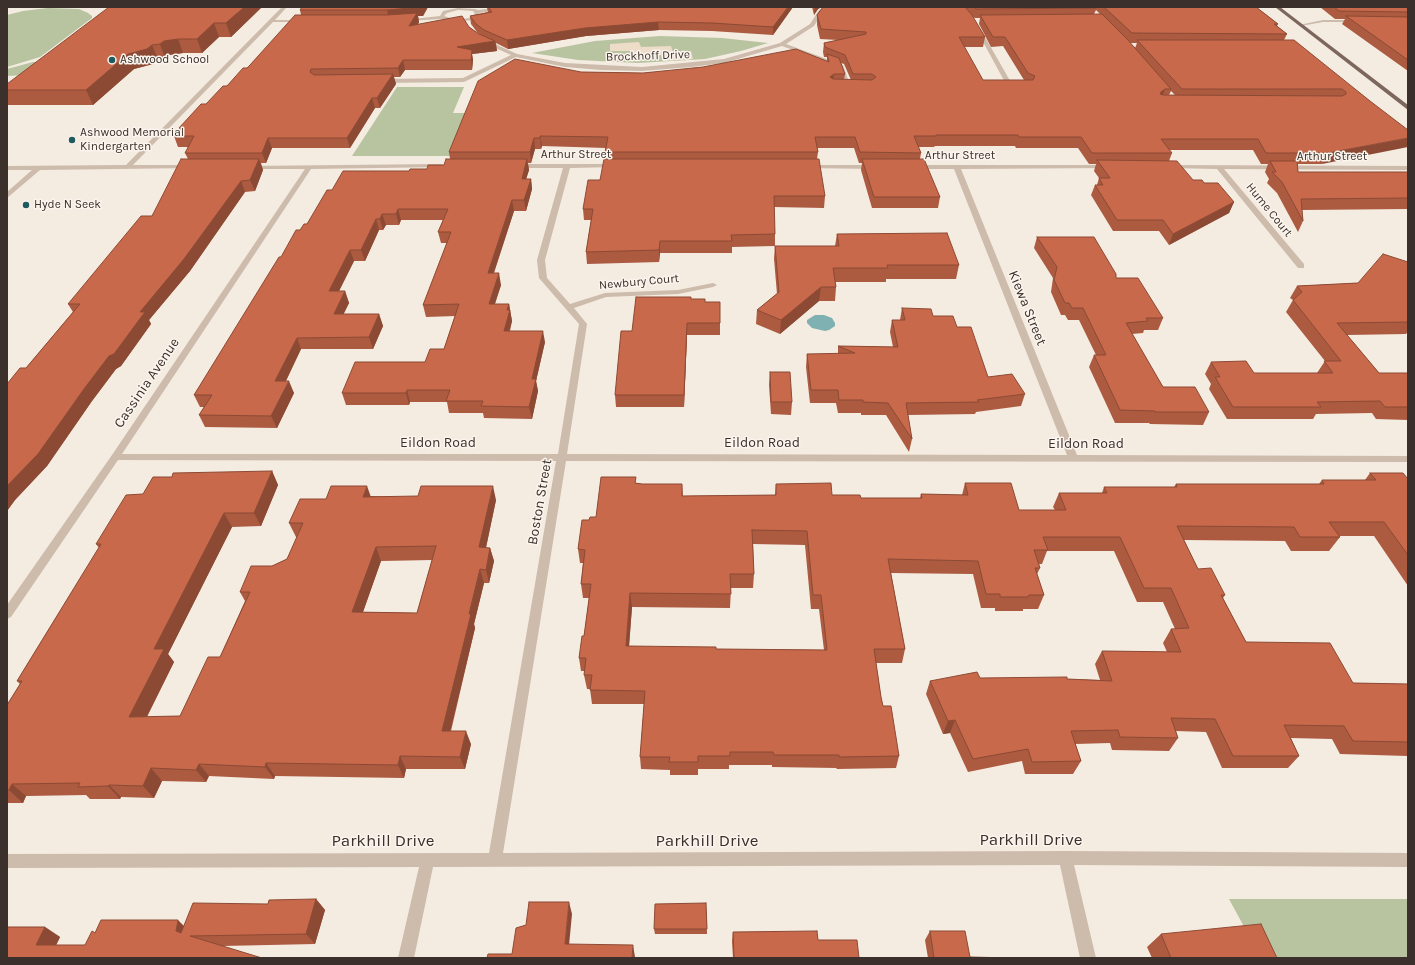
<!DOCTYPE html>
<style>
body{margin:0}
#map{position:relative;width:1415px;height:965px;overflow:hidden;background:#f4ebe1;font-family:Karla,sans-serif}
canvas{display:block}
.frame{position:absolute;inset:0;border:8px solid #3b302b;pointer-events:none}
</style>
<div id="map">
<canvas width="1415" height="965"></canvas>
<div class="frame"></div>
</div>
<script>
const ctx = document.querySelector('canvas').getContext('2d');
ctx.lineJoin = 'round';
function fillPath(path, color) {
  ctx.fillStyle = color;
  ctx.fill(path, 'evenodd');
}
function shape(rows) {
  const path = new Path2D();
  for (const r of rows) {
    path.moveTo(r[0], r[1]);
    for (let i = 2; i < r.length; i += 2) path.lineTo(r[i], r[i + 1]);
  }
  return path;
}
function strokePath(path, color, width, dash) {
  ctx.strokeStyle = color;
  ctx.lineWidth = width;
  ctx.lineCap = dash ? 'butt' : 'round';
  ctx.setLineDash(dash || []);
  ctx.stroke(path);
}
function drawText(font, color, halo, rows, align = 'center') {
  ctx.font = font + ' Karla,sans-serif';
  ctx.lineWidth = 3;
  ctx.setLineDash([]);
  ctx.textBaseline = 'middle';
  ctx.strokeStyle = halo;
  ctx.fillStyle = color;
  for (const [text, x, y, turn = 0] of rows) {
    ctx.save();
    ctx.translate(x, y);
    ctx.rotate((+turn || 0) * Math.PI / 180);
    ctx.textAlign = isNaN(turn) ? turn : align;
    if (halo) ctx.strokeText(text, 0, 0);
    ctx.fillText(text, 0, 0);
    ctx.restore();
  }
}
const green = shape([
 [48,8,79,9,88,13,92,16,92,18,40,57,7,67,7,15,23,11],
 [660,36,722,38,768,43,741,51,705,59,638,63,578,60,532,53,595,41],
 [33,62,41,62,25,75,7,76,7,69],
 [397,87,464,87,453,113,468,113,451,156,352,156],
 [1229,899,1408,899,1408,958,1261,958]
]);
const plaza = shape([
 [639,42,641,47,671,46,673,52,691,51,693,59,663,61,661,55,631,56,630,51,610,51,610,44]
]);
const water = shape([
 [815,315,824,315,832,318,835,323,835,326,829,330,825,331,812,328,807,323,807,320]
]);
const minor = shape([
 [282,7,287,7,275,20,304,20,306,21,304,22,273,22,133,165,191,165,193,166,193,168,40,170,7,198,7,192,32,170,7,170,7,166,126,165,282,7],
 [505,7,518,7,479,13,480,16,472,20,456,22,441,19,406,21,404,20,440,16,443,11,458,8,475,9,478,10,505,7],
 [458,10,473,11,475,14,469,18,456,20,444,16,447,13,458,10],
 [826,7,832,7,823,12,814,26,786,44,843,65,851,88,846,87,839,67,782,46,724,63,691,67,642,71,601,70,565,67,516,57,464,82,381,83,378,81,381,79,463,78,511,55,482,42,482,40,484,39,517,54,565,63,642,67,724,59,780,43,810,24,819,10,826,7],
 [1323,20,1357,20,1359,21,1357,22,1323,22,1301,26,1299,25,1323,20],
 [976,29,981,30,1013,86,1012,87,1007,86,976,29],
 [441,164,443,165,443,167,311,169,122,454,558,454,579,324,539,278,537,260,563,168,515,168,512,166,515,164,615,164,617,165,617,167,570,168,545,260,547,278,570,304,605,293,678,290,713,283,717,285,713,287,678,294,606,297,574,308,587,324,567,454,1067,455,954,169,915,169,912,167,915,165,1109,165,1111,166,1111,168,961,169,1077,455,1408,456,1408,462,566,461,503,853,1065,851,1408,853,1408,867,1074,865,1096,958,1080,958,1060,865,433,867,414,958,398,958,419,867,7,868,7,854,489,853,556,461,118,460,11,617,7,619,7,605,112,455,305,169,249,169,247,168,247,166,441,164],
 [807,165,875,165,878,167,875,169,805,168,804,167,807,165],
 [1169,165,1408,166,1408,170,1224,169,1304,264,1304,268,1298,268,1217,169,1167,168,1167,166,1169,165]
]);
const primary = shape([
 [1275,7,1280,7,1408,105,1408,110,1275,7]
]);
const wall = shape([
 [262,7,231,37,219,37,202,53,183,53,169,55,165,58,158,59,153,64,134,69,93,105,7,105,7,84],
 [302,7,428,7,423,16,418,16,419,22,418,25,469,27,479,34,481,35,477,32,471,24,470,16,488,12,487,8,483,8,482,7,793,7,773,35,712,31,659,30,586,36,508,49,496,43,497,51,472,54,473,60,472,70,405,70,400,77,394,77,396,84,380,108,375,108,350,148,272,148,266,163,261,163,263,170,255,191,245,192,190,271,149,320,151,324,121,366,116,369,92,401,47,466,15,500,7,511,7,384,26,368,73,312,68,304,152,216,188,159,185,153,188,147,178,147,174,136,180,130,179,128,250,65,301,15,300,10],
 [812,7,822,7,818,9,814,15],
 [823,7,1256,7,1278,24,1277,26,1287,34,1284,40,1370,101,1322,164,1298,164,1298,172,1408,172,1408,209,1302,210,1303,221,1298,232,1277,193,1267,183,1269,179,1265,172,1268,164,1261,164,1253,150,1169,150,1172,153,1169,161,1193,180,1204,183,1234,202,1229,213,1169,245,1159,231,1113,231,1091,195,1095,185,1097,185,1099,178,1094,171,1096,164,1089,164,1078,148,1016,148,1015,146,935,146,934,147,918,147,921,153,920,159,940,197,938,208,872,208,861,170,862,163,859,163,854,148,817,148,818,152,817,159,825,196,824,208,774,207,775,234,775,246,732,247,732,253,660,253,659,262,587,264,586,252,591,220,584,220,583,209,600,180,606,159,605,152,606,148,542,146,541,149,535,149,531,163,528,163,529,170,526,179,531,179,532,189,526,211,514,211,494,273,501,285,495,304,509,304,512,321,510,331,545,342,536,381,538,391,532,419,484,418,483,413,449,413,447,402,410,402,409,405,346,405,342,393,425,362,444,349,455,316,426,317,423,305,447,243,441,243,438,232,443,220,401,220,399,225,386,225,383,230,379,230,365,261,354,261,339,291,345,291,349,303,343,314,379,314,383,326,373,349,301,349,286,381,294,393,277,428,205,427,199,415,204,407,200,407,194,395,281,257,300,230,307,224,332,190,409,171,427,169,444,165,450,159,449,152,581,72,643,73,827,61,827,57,824,57,823,52,824,43,838,40,820,39,817,25,817,15],
 [1096,10,1100,14,1094,14],
 [972,16,975,18,980,18,979,24,991,47,1003,46,1024,80,983,80,964,47,983,47,985,37],
 [1130,43,1137,43,1135,48],
 [841,63,844,64,851,80,844,80,845,74],
 [1171,91,1175,95,1169,95],
 [1320,7,1408,7,1408,71,1342,24,1345,19,1335,19],
 [837,234,959,265,956,279,886,279,886,282,835,282,836,287,835,301,819,301,780,334,756,324,757,310,777,294,774,259,775,246,835,246],
 [1037,237,1116,278,1163,318,1158,330,1144,330,1143,333,1132,334,1163,387,1209,412,1203,425,1150,424,1149,423,1115,423,1089,367,1094,355,1096,355,1079,320,1068,320,1065,315,1061,315,1051,292,1053,278,1034,248],
 [1408,262,1408,331,1406,334,1347,335,1379,373,1408,373,1408,420,1376,419,1372,413,1316,414,1313,419,1227,419,1209,389,1211,384,1205,374,1211,362,1254,373,1317,373,1325,361,1286,312,1293,300,1290,298,1297,286,1358,283],
 [691,299,705,302,720,302,720,335,687,335,684,407,616,407,615,395,632,331],
 [902,308,933,316,957,327,988,377,1025,394,1021,406,976,412,975,414,908,415,912,439,909,452,886,415,861,415,861,413,838,413,836,403,810,403,806,367,807,354,838,354,838,346,893,347,890,332,892,320,900,320],
 [770,372,792,402,791,415,771,414,769,385],
 [272,471,278,485,261,526,232,527,168,654,174,662,147,717,180,716,220,657,245,601,240,592,272,566,287,559,297,537,296,537,289,523,326,499,371,496,496,500,486,548,490,548,494,561,489,583,484,583,474,624,475,628,451,731,471,744,465,769,406,769,404,778,275,776,274,779,209,776,206,782,162,781,154,798,121,797,120,799,90,799,86,795,26,796,23,803,7,803,7,705,20,684,17,681,99,548,96,544,143,494,172,477],
 [432,560,417,613,363,612,381,561],
 [1370,473,1408,479,1408,586,1374,536,1339,536,1340,537,1329,551,1291,551,1285,541,1184,540,1198,569,1225,595,1223,598,1246,642,1353,683,1408,684,1408,756,1340,754,1332,739,1291,738,1299,756,1288,768,1222,768,1206,732,1176,731,1178,738,1169,751,1112,750,1110,743,1075,744,1081,761,1073,774,1025,774,1022,761,968,772,950,733,943,734,926,694,930,681,980,678,1067,679,1100,680,1095,664,1102,651,1167,652,1163,643,1171,629,1175,629,1163,602,1137,602,1114,551,1047,551,1042,564,1039,564,1040,568,1037,574,1044,595,1038,609,1023,609,1023,611,995,611,995,608,981,608,973,574,891,573,905,649,902,663,876,663,881,697,883,706,899,756,896,768,837,769,836,768,772,767,772,765,729,765,729,769,698,769,698,775,670,775,670,770,641,769,640,757,644,704,592,704,590,689,587,689,584,675,585,671,581,671,579,658,584,636,589,598,583,598,581,584,583,563,580,563,578,549,589,520,596,517,636,483,642,484,682,484,683,496,775,495,776,484,832,495,861,498,920,498,921,494,962,495,965,483,1019,510,1055,510,1053,507,1059,493,1102,493,1104,487,1174,487,1176,484,1319,484,1322,480,1365,480],
 [753,544,805,545,811,609,819,609,824,650,716,649,629,646,632,607,730,608,731,588,753,588,754,574],
 [316,899,325,910,315,944,222,946,7,958,45,927,60,937,56,945,85,945,95,933,184,926,268,904],
 [706,903,707,934,655,934,654,929],
 [930,931,970,957,1012,958,928,958,925,940],
 [733,932,818,940,859,958,733,958,732,941],
 [1161,934,1277,958,1152,958,1147,947]
]);
const shadedWall = shape([
 [244,7,262,7,231,37,226,23],
 [421,7,428,7,423,16,418,16,419,22,411,35,389,18,387,10],
 [788,7,793,7,773,35,773,27],
 [815,7,822,7,818,9,814,15],
 [658,22,659,30,586,36,508,49,507,40,585,28],
 [214,23,219,37,202,53,197,39],
 [178,39,183,53,169,55,165,58,160,44,164,41],
 [495,41,497,51,472,54,473,60,472,70,471,60,457,47],
 [152,45,158,59,153,64,134,69,93,105,86,90,128,54],
 [403,60,405,70,400,77,398,68],
 [393,74,396,84,380,108,377,98],
 [834,74,833,84,830,77],
 [1165,89,1161,100,1161,92],
 [372,98,375,108,350,148,347,138],
 [540,136,542,146,541,149,540,138],
 [268,138,272,148,266,163,262,153],
 [534,138,535,149,531,163,530,152],
 [1408,138,1408,147,1322,164,1328,153],
 [259,159,263,170,255,191,250,180],
 [527,159,529,170,523,189,522,179],
 [531,179,532,189,526,211,524,200],
 [241,181,245,192,190,271,149,320,151,324,121,366,116,369,92,401,47,466,15,500,7,511,7,486,109,356,140,312],
 [512,200,514,211,490,284,488,273],
 [1234,202,1229,213,1169,245,1173,234],
 [398,209,401,220,399,225,396,214],
 [382,214,386,225,383,230,380,219],
 [376,219,379,230,365,261,361,250],
 [660,241,660,253,659,262,659,250],
 [350,250,354,261,333,303,329,291],
 [499,273,501,285,491,315,489,304],
 [821,287,819,301,780,334,781,320],
 [345,291,349,303,338,326,334,314],
 [509,304,512,321,506,342,504,331,507,310],
 [379,314,383,326,373,349,369,337],
 [687,323,687,335,684,407,684,395],
 [543,331,545,342,536,381,538,391,532,419,529,407,532,379],
 [297,338,301,349,280,393,275,381],
 [289,381,294,393,277,428,271,416],
 [407,390,410,402,409,405,406,393],
 [272,471,278,485,261,526,254,513],
 [367,486,372,500,363,497],
 [493,486,496,500,483,561,479,547],
 [224,513,232,527,168,654,174,662,140,730,129,717,154,649],
 [376,547,381,561,358,626,352,612],
 [490,548,494,561,489,583,486,570],
 [480,569,484,583,474,624,475,628,447,744,442,731],
 [630,593,632,607,628,659,626,646],
 [955,720,950,733,943,734,948,721],
 [466,731,471,744,465,769,460,757],
 [400,756,406,769,404,778,398,765],
 [266,763,275,776,274,779,265,767],
 [199,764,209,776,206,782,196,770],
 [151,768,162,781,154,798,143,786],
 [12,784,26,796,23,803,9,790],
 [109,785,121,797,120,799,108,786],
 [316,899,325,910,315,944,306,934],
 [569,902,572,914,568,956,565,944],
 [178,920,189,931,188,942,176,931],
 [45,927,60,937,51,956,36,945],
 [633,945,635,957,635,958,632,958]
]);
const building = shape([
 [109,7,244,7,226,23,214,23,197,39,178,39,164,41,160,44,152,45,147,49,128,54,86,90,7,90,7,84,109,7],
 [302,7,421,7,387,10,300,10,302,7],
 [488,7,788,7,773,27,712,23,658,22,585,28,507,40,484,30,476,24,470,16,492,12,488,7],
 [823,7,965,7,972,15,985,37,959,37,983,80,1033,80,1035,76,1028,73,1005,37,993,37,980,15,1102,14,1127,39,1171,89,1165,89,1161,92,1160,94,1163,95,1342,96,1346,94,1346,92,1342,89,1182,89,1137,40,1294,40,1370,101,1408,130,1408,138,1328,153,1266,153,1258,139,1161,139,1172,153,1092,153,1081,137,1019,137,1018,135,936,135,936,136,914,136,921,153,860,152,855,137,815,137,818,152,605,152,608,137,540,136,540,138,534,138,530,152,449,152,478,81,515,59,581,72,643,73,703,67,796,49,829,62,827,54,839,58,845,74,834,74,830,77,833,79,872,80,876,77,872,74,853,74,845,55,825,47,824,43,866,34,866,32,821,29,817,15,823,7],
 [974,7,1095,7,1096,8,976,9,974,7],
 [1104,7,1256,7,1278,24,1274,24,1287,34,1132,33,1104,7],
 [1334,7,1408,7,1408,12,1339,11,1334,7],
 [417,13,409,26,462,16,469,27,479,34,495,41,457,47,472,50,471,60,403,60,398,68,311,69,310,72,314,75,393,74,377,98,372,98,347,138,268,138,262,153,185,153,194,136,174,136,182,128,179,128,201,104,206,104,223,86,227,86,243,68,247,68,250,65,295,15,387,15,417,13],
 [1346,16,1408,17,1408,60,1346,16],
 [181,159,259,159,250,180,241,181,184,259,140,312,145,312,114,354,109,356,84,389,38,454,7,486,7,384,20,368,26,368,80,304,68,304,141,216,152,216,181,159],
 [446,159,527,159,522,179,531,179,524,200,512,200,488,273,499,273,489,304,509,304,507,310,510,310,504,331,543,331,532,379,536,379,529,407,481,406,483,401,446,401,450,390,407,390,406,393,342,393,355,362,425,362,430,349,444,349,459,304,423,305,451,232,438,232,448,209,398,209,396,214,382,214,380,219,376,219,361,250,350,250,329,291,345,291,334,314,379,314,369,337,297,338,275,381,289,381,271,416,199,415,212,395,194,395,279,257,281,257,296,230,300,230,304,224,307,224,327,190,332,190,343,171,409,171,410,169,427,169,428,165,444,165,446,159],
 [604,159,819,159,825,196,774,196,775,234,731,235,732,241,660,241,659,250,586,252,593,209,583,209,588,180,600,180,604,159],
 [862,159,924,159,940,197,874,197,862,159],
 [1097,160,1177,161,1193,180,1202,180,1204,183,1218,183,1234,202,1173,234,1163,220,1117,220,1095,185,1103,185,1099,178,1110,178,1097,160],
 [1270,161,1297,161,1298,172,1408,172,1408,198,1301,199,1303,221,1282,182,1272,172,1276,172,1270,161],
 [947,233,959,265,887,265,888,268,833,268,836,287,821,287,781,320,757,310,779,292,775,246,839,246,837,234,947,233],
 [1037,237,1094,237,1116,274,1116,278,1138,278,1163,318,1146,318,1148,321,1126,323,1163,387,1195,387,1209,412,1155,412,1155,411,1120,410,1094,355,1106,355,1083,308,1072,308,1069,303,1065,303,1054,280,1057,267,1037,237],
 [1383,254,1408,262,1408,315,1407,315,1408,316,1408,322,1337,323,1379,373,1408,373,1408,407,1385,407,1380,401,1317,402,1321,407,1233,407,1215,377,1220,377,1211,362,1246,361,1254,373,1333,373,1324,361,1341,361,1293,300,1302,292,1297,286,1358,283,1383,254],
 [636,297,691,297,691,299,705,299,705,302,720,302,720,323,687,323,684,395,615,395,621,331,632,331,636,297],
 [902,308,931,309,933,316,953,316,957,327,971,327,988,377,1012,374,1025,394,977,400,979,402,906,403,912,439,888,403,863,402,863,400,839,400,838,390,811,390,807,354,855,353,838,346,898,347,892,320,905,320,902,308],
 [770,372,790,372,792,402,771,402,770,372],
 [272,471,254,513,224,513,154,649,164,649,129,717,180,716,208,657,220,657,250,592,240,592,251,566,272,566,287,559,303,523,289,523,300,499,326,499,331,486,367,486,363,497,418,496,421,486,493,486,479,547,490,548,486,570,480,569,469,614,471,614,442,731,466,731,460,757,400,756,398,765,266,763,265,767,199,764,196,770,151,768,143,786,109,785,108,786,78,787,80,783,12,784,9,790,7,791,7,705,22,681,17,681,101,544,96,544,126,495,143,494,153,477,172,477,173,473,272,471],
 [436,546,417,613,352,612,376,547,436,546],
 [1370,473,1403,473,1408,479,1408,555,1384,522,1329,522,1340,537,1300,537,1294,527,1177,526,1198,569,1211,568,1225,595,1221,595,1246,642,1330,643,1353,683,1408,684,1408,742,1353,741,1344,726,1284,725,1299,756,1233,756,1215,719,1171,718,1178,738,1120,737,1118,730,1071,731,1081,761,1032,762,1028,749,973,759,955,720,948,721,930,681,977,672,980,678,1067,677,1067,679,1112,681,1102,651,1181,652,1171,629,1189,628,1171,588,1144,588,1120,537,1043,537,1048,550,1034,550,1040,568,1035,568,1044,595,1029,595,1028,597,1000,597,1000,594,986,594,978,561,888,559,905,649,874,649,881,697,883,706,891,706,899,756,839,757,839,755,774,755,773,752,730,752,730,756,698,756,698,762,669,762,670,757,640,757,645,691,590,690,592,675,584,675,586,658,579,658,582,636,584,636,591,584,581,584,585,550,578,549,582,520,589,520,590,517,596,517,601,477,636,477,635,483,642,484,682,484,682,496,776,495,776,484,831,483,832,495,860,495,861,498,922,498,921,494,968,495,965,483,1011,483,1019,510,1066,510,1059,493,1107,493,1104,487,1177,487,1176,484,1324,484,1322,480,1376,480,1370,473],
 [752,530,807,531,813,595,821,595,827,650,716,649,716,647,626,646,630,593,731,594,730,574,754,574,752,530],
 [316,899,306,934,190,936,262,958,7,958,7,927,45,927,36,945,85,945,92,931,95,933,101,920,178,920,176,931,181,933,193,903,268,904,269,900,316,899],
 [529,902,569,902,565,944,633,945,632,958,487,958,488,954,512,954,516,928,526,925,529,902],
 [706,903,707,929,654,929,655,904,706,903],
 [1261,924,1277,958,1171,958,1161,934,1261,924],
 [817,931,818,940,857,940,859,958,734,958,733,932,817,931],
 [930,931,965,931,970,957,1012,958,934,958,930,931]
]);
const markers = [
 [112,60,4,"#1f5a5e"],
 [72,140,4,"#1f5a5e"],
 [26,205,4,"#1f5a5e"]
];
const farStreetnames = [
 ["Brockhoff Drive",648,56,-2],
 ["Arthur Street",576,155],
 ["Arthur Street",960,156],
 ["Arthur Street",1332,157],
 ["Hume Court",1269,210,51],
 ["Newbury Court",639,282,-5]
];
const farPoinames = [
 ["Ashwood School",120,60],
 ["Ashwood Memorial",80,133],
 ["Kindergarten",80,147],
 ["Hyde N Seek",34,205]
];
const streetNames = [
 ["Kiewa Street",1027,308,68],
 ["Cassinia Avenue",147,383,-56],
 ["Eildon Road",438,443],
 ["Eildon Road",762,443],
 ["Eildon Road",1086,444],
 ["Boston Street",540,502,-80]
];
const nearStreetnames = [
 ["Parkhill Drive",1031,840],
 ["Parkhill Drive",383,841],
 ["Parkhill Drive",707,841]
];
fillPath(green, '#b8c4a0');
fillPath(plaza, '#ecdcc8');
fillPath(water, '#7fb0b2');
fillPath(minor, '#cdbbac');
fillPath(primary, '#7d675c');
fillPath(wall, '#ac5a40');
fillPath(shadedWall, '#8c4a34');
fillPath(building, '#c8694b');
strokePath(building, '#8c4a34', 1);
for (const [x, y, r, color] of markers) {
  const dot = new Path2D();
  dot.arc(x, y, r, 0, 2 * Math.PI);
  ctx.fillStyle = color;
  ctx.fill(dot);
  strokePath(dot, '#fbf5ee', 1.5);
}
drawText('12px', '#3b302b', '#fbf5ee', farStreetnames);
drawText('12px', '#3b302b', '#fbf5ee', farPoinames, 'left');
drawText('14px', '#3b302b', '#fbf5ee', streetNames);
drawText('17px', '#3b302b', '#fbf5ee', nearStreetnames);
</script>
